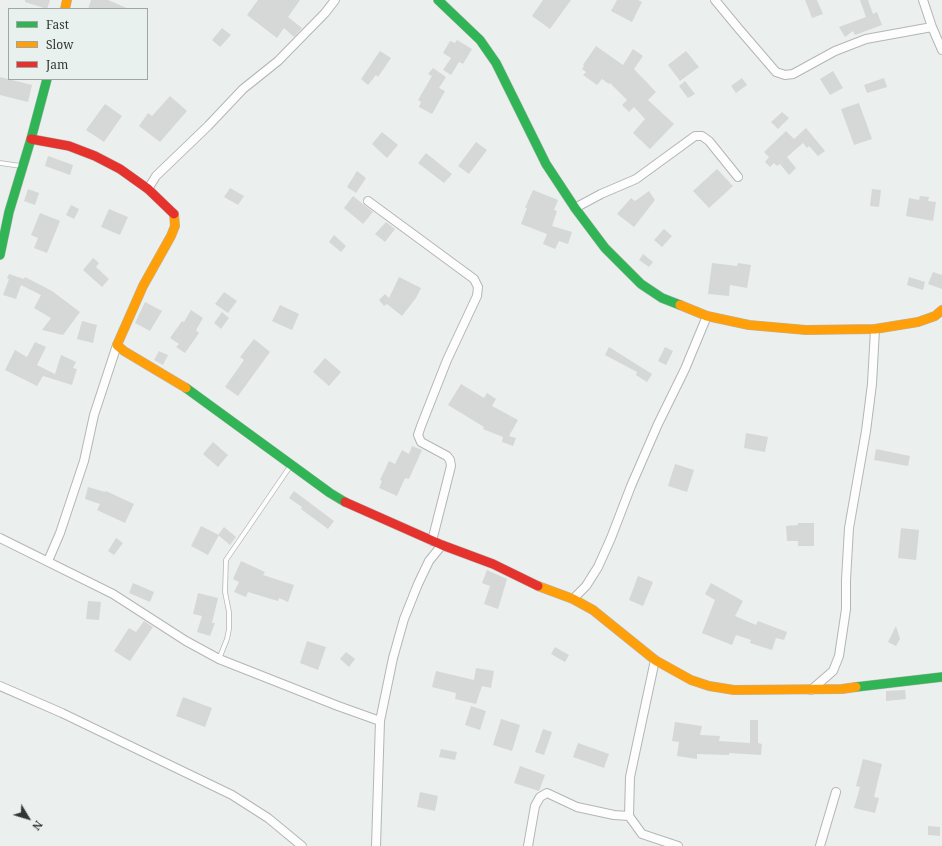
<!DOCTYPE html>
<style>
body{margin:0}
#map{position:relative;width:942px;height:846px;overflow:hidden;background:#ebefed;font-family:"Noto Serif",serif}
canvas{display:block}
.legend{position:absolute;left:8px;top:8px;width:140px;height:72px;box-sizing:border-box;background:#e9f1ee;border:1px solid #a0a6a4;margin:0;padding:5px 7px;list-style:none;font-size:12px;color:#323534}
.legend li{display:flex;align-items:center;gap:8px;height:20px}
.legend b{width:20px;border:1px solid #a0a6a4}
.north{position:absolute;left:8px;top:798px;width:40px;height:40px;-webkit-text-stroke:3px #e9f1ee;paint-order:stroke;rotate:128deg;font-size:11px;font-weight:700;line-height:16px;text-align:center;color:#323534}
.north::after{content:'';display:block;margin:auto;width:14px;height:18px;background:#323534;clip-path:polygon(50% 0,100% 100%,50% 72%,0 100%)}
</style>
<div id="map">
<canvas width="942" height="846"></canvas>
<ul class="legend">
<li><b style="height:5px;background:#30b455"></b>Fast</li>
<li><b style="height:5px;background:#ff9f0a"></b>Slow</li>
<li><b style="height:5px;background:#e5322d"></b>Jam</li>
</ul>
<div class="north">N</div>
</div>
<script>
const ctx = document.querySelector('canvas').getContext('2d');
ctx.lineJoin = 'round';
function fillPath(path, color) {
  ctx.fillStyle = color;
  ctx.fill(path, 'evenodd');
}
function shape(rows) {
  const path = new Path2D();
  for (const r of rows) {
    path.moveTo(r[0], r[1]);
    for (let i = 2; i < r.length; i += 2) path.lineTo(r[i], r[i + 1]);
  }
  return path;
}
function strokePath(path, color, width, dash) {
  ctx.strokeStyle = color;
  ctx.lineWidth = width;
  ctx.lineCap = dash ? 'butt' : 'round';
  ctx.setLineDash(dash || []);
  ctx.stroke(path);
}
const building = shape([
 [25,0,50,0,47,9,25,2],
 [91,0,108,0,129,9,88,9],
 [258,0,300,0,288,17,302,28,294,37,284,28,277,38,247,15],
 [543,0,571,0,550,29,532,16],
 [617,0,638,0,642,2,632,22,611,11],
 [805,0,817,0,823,14,812,18],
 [860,0,868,0,873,14,877,12,882,25,855,35,853,31,845,37,839,27,866,17],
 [222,28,231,35,220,47,212,40],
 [457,40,472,49,463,64,459,62,451,75,443,70,451,58,443,53,450,41,455,43],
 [596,46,623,65,633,49,643,56,634,69,656,92,648,100,674,124,650,149,633,133,645,119,634,107,629,112,622,105,627,100,610,83,609,84,602,79,597,85,583,75,586,72,582,69,584,66,583,65],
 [380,51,391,58,378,77,376,75,368,85,361,79],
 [686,51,699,67,680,81,668,65],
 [433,68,446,77,439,88,445,91,432,114,419,107,421,102,418,100,432,76,428,74],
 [833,71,843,88,830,95,820,79],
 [0,77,32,85,28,102,0,95],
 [742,78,747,85,736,93,731,86],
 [884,78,887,87,867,93,864,85],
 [685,81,695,94,688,98,679,86],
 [170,96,187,111,160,142,139,126,148,113,152,116],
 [859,103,872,139,854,145,841,109],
 [105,104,122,116,104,142,86,130],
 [782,112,789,118,778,129,771,122],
 [806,128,825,151,818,156,809,146,807,148,803,143,787,157,796,168,789,175,780,164,777,166,774,163,770,167,765,162,769,157,764,152,786,131,794,139],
 [382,132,398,145,387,158,372,144],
 [476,142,487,150,469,174,458,166],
 [426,153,452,174,444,183,418,163],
 [48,156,73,165,70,175,45,166],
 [717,169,733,186,709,208,693,191],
 [357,171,366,178,356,193,347,187],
 [230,188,244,196,238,205,224,197],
 [28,189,39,193,35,205,24,201],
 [872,189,881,190,879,207,870,206],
 [533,190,558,200,554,210,557,211,552,226,572,232,568,244,559,241,555,249,543,244,547,234,521,224,527,208,525,208],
 [649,191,655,200,634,227,617,214,631,198,635,201],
 [353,196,373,212,363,224,344,208],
 [920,196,929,197,928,201,936,202,933,221,906,216,909,198,919,200],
 [71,205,79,209,74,219,66,215],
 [109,209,128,217,120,235,101,227],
 [40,213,60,221,47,253,34,248,38,238,31,235],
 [386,222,395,229,385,242,375,234],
 [664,229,672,236,662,247,654,240],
 [334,235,346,246,341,252,329,242],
 [643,254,653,262,649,267,639,260],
 [93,258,99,263,96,267,109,279,102,287,83,270],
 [712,263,737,266,738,263,751,265,747,288,730,285,729,296,708,294],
 [933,272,942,275,942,289,928,284],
 [9,274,24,279,25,277,52,291,80,312,63,335,42,330,51,318,34,308,41,295,21,285,16,299,3,295,9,279,7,278],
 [399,277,421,288,416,298,402,316,387,304,384,306,379,300,385,294,389,298],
 [909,277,925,282,923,290,907,285],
 [224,292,237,301,228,313,215,304],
 [145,302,162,311,150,331,135,323],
 [280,305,299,314,292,330,272,321],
 [191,310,203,318,196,330,199,333,185,353,176,347,179,344,170,338,182,321,184,322],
 [222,312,229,318,221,329,214,323],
 [82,321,97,325,93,343,77,339],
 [254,339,270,352,238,396,225,387,244,360,240,357],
 [35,342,46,347,37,365,55,374,61,355,76,362,73,368,77,369,72,385,43,376,37,386,5,370,15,350,27,357],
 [609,347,652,374,647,382,636,375,637,372,605,355],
 [665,347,673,351,666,365,658,361],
 [159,351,168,355,163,365,154,360],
 [325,358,341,372,329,386,313,372],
 [461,384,484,398,487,393,496,399,492,406,518,420,509,436,516,438,513,446,502,442,503,437,483,429,484,427,448,405],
 [746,433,768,437,765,452,744,448],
 [213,442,228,455,218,467,203,454],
 [412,446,422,450,409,479,405,478,397,496,379,488,382,481,380,480,389,461,395,464,402,450,409,454],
 [876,449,910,456,908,466,874,460],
 [675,464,694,470,687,492,668,486],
 [88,487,105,492,106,491,134,504,125,523,97,510,100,504,85,499],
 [294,491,334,521,328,529,301,509,302,507,289,498],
 [798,523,814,523,814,546,798,546,798,541,787,541,786,526,798,525],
 [201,526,219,535,208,555,191,546],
 [224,527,236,537,230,545,218,535],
 [901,528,919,530,916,560,898,558],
 [116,538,123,543,114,555,108,551],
 [241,561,265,572,263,575,294,585,288,602,279,598,278,601,248,592,246,597,234,592,239,582,233,579],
 [487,570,507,579,498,609,484,604,490,586,482,583],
 [638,576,653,582,643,606,629,600],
 [133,583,154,592,150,602,129,593],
 [711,583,743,601,735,616,756,625,758,621,787,632,784,640,776,638,772,650,750,643,751,640,736,635,732,645,702,633,715,600,705,594],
 [198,593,218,598,212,623,215,623,210,636,197,632,202,616,193,614],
 [88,601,101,602,99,620,86,619],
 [144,621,153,627,130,661,114,651,129,628,136,632],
 [896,626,900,639,896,646,888,642],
 [307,641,326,647,318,670,300,663],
 [555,647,569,655,565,662,551,654],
 [346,652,355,659,349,667,340,659],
 [476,668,494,671,491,688,482,686,476,704,455,699,456,693,432,687,436,671,474,680],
 [905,690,906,699,886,701,886,691],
 [183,697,212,708,205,727,176,716],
 [471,706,486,711,480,730,465,725],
 [501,719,520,725,512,751,493,745],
 [750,720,758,720,758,743,762,744,761,755,729,753,729,755,697,754,697,759,677,756,679,742,672,741,675,722,702,726,700,735,720,736,719,741,750,743],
 [543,729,552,732,544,755,535,752],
 [578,743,609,754,604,768,573,757],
 [441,749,457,752,455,760,439,757],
 [863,759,882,764,874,797,879,798,875,813,854,808,860,787,856,786],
 [520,766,545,775,539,791,514,783],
 [420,792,438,796,435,811,417,807],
 [928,826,940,827,940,836,928,835]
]);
const lane = shape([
 [0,163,21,166],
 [219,659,227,639,229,629,229,612,225,592,226,560,291,465]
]);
const street = shape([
 [715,0,739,29,776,72,785,75,793,74,835,51,866,39,932,27],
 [923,0,932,27,942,50],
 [148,189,156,176,208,126,243,89,278,61,325,13,335,0],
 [368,201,474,279,478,287,477,296,447,360,421,426,418,435,421,442,447,456,450,460,451,466,432,541],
 [575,208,601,194,636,179,695,136,702,136,709,141,738,177],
 [0,538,113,594,186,641,219,659,338,706,380,721],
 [48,561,60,533,84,461,94,415,117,345],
 [573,599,586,586,598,567,611,538,631,486,658,424,685,369,707,316],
 [0,686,62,713,232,795,268,818,302,846],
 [811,690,833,671,839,656,846,609,846,580,849,528,866,431,872,384,875,329],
 [629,816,642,834,678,846],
 [376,846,380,721,393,658,404,619,418,584,429,561,442,545],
 [528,846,535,806,540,797,547,793,577,807,614,815,629,816,630,777,655,660],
 [820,846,836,792]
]);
const fast = shape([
 [438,0,480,40,496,63,546,164,575,208,605,248,641,284,662,298,680,305],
 [0,255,9,212,31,139,47,79],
 [186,388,330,493,345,502],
 [856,687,942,677]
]);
const slow = shape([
 [65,9,67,0],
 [174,214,175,226,171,236,143,286,117,345,124,351,186,388],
 [680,305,707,316,749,325,806,330,875,329,918,322,935,316,942,310],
 [538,586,573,599,593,610,655,660,691,680,709,686,734,690,842,689,856,687]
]);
const jam = shape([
 [31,139,69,146,95,156,120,169,148,189,174,214],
 [345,502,442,545,493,564,538,586]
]);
fillPath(building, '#d5d8d7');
strokePath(lane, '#b3b6b5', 5.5);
strokePath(street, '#b3b6b5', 10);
strokePath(fast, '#b3b6b5', 10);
strokePath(slow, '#b3b6b5', 10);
strokePath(jam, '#b3b6b5', 10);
strokePath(lane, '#fcfdfc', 4);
strokePath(street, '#fcfdfc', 8);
strokePath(fast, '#30b455', 9);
strokePath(slow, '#ff9f0a', 9);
strokePath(jam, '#e5322d', 9);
</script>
